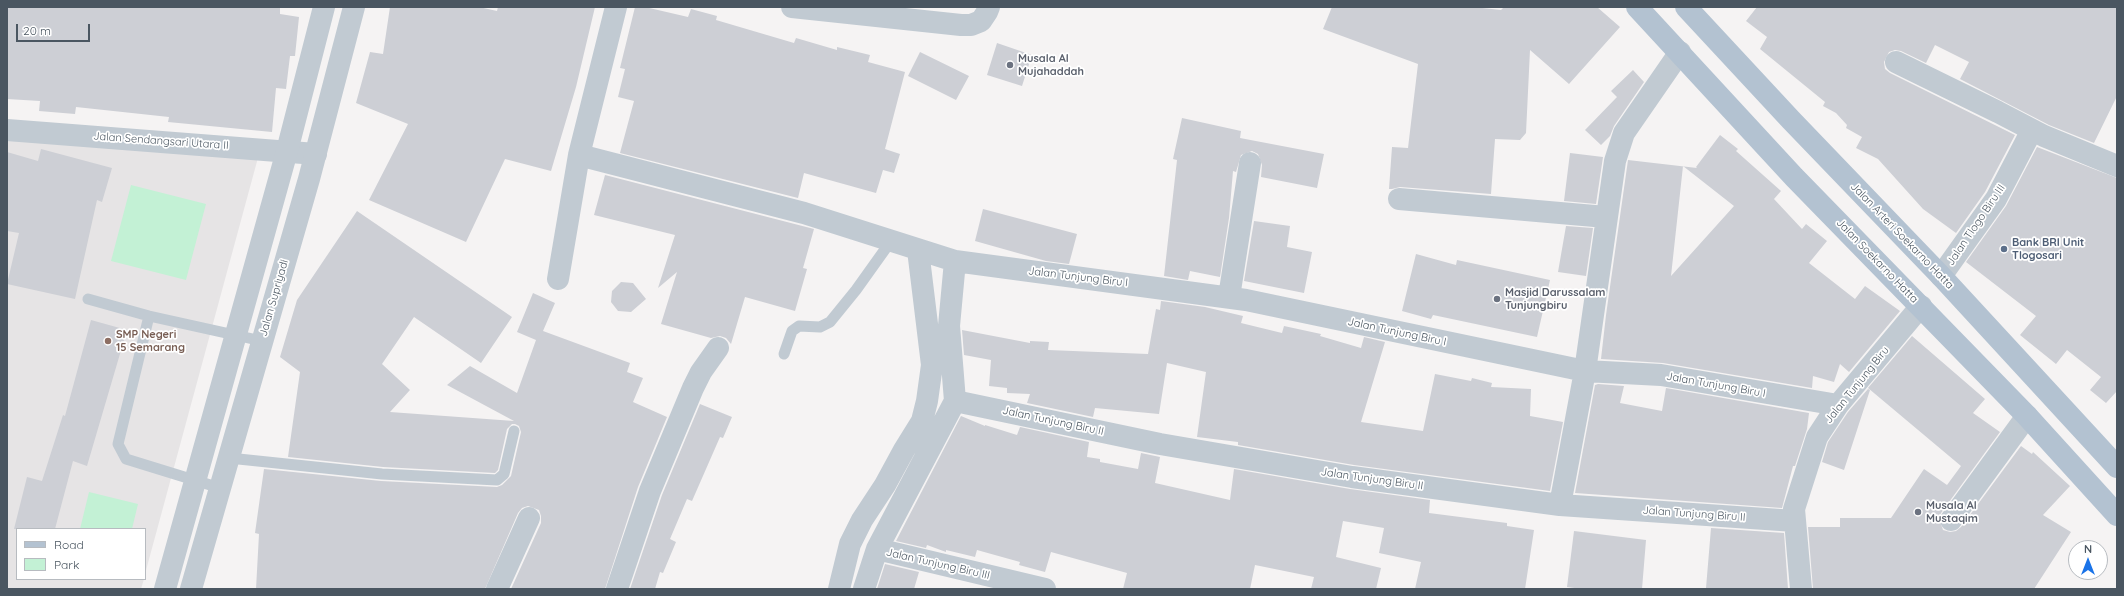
<!DOCTYPE html>
<style>
body{margin:0}
#map{position:relative;width:2124px;height:596px;overflow:hidden;background:#f5f3f3;font-family:Quicksand,sans-serif}
canvas{display:block}
.frame{position:absolute;inset:0;border:8px solid #4a5661;pointer-events:none}
.legend{position:absolute;left:16px;top:528px;width:130px;height:52px;box-sizing:border-box;background:#fff;border:1px solid #b7bbc0;margin:0;padding:5px 7px;list-style:none;font-size:12px;color:#4a5661}
.legend li{display:flex;align-items:center;gap:8px;height:20px}
.legend b{width:20px;border:1px solid #b7bbc0}
.north{position:absolute;left:2068px;top:540px;width:40px;height:40px;box-sizing:border-box;background:#fff;border:1px solid #b7bbc0;border-radius:50%;rotate:0deg;font-size:11px;font-weight:700;line-height:16px;text-align:center;color:#4a5661}
.north::after{content:'';display:block;margin:auto;width:14px;height:18px;background:#1a73e8;clip-path:polygon(50% 0,100% 100%,50% 72%,0 100%)}
.scale{position:absolute;left:16px;top:24px;width:74px;height:18px;box-sizing:border-box;border:2px solid #4a5661;border-top:0;padding-left:5px;font-size:12px;line-height:14px;white-space:nowrap;color:#4a5661;-webkit-text-stroke:3px #fff;paint-order:stroke}
</style>
<div id="map">
<canvas width="2124" height="596"></canvas>
<div class="frame"></div>
<ul class="legend">
<li><b style="height:5px;background:#b3c2d1"></b>Road</li>
<li><b style="height:11px;background:#c3f1d5"></b>Park</li>
</ul>
<div class="north">N</div>
<div class="scale">20 m</div>
</div>
<script>
const ctx = document.querySelector('canvas').getContext('2d');
ctx.lineJoin = 'round';
function fillPath(path, color) {
  ctx.fillStyle = color;
  ctx.fill(path, 'evenodd');
}
function shape(rows) {
  const path = new Path2D();
  for (const r of rows) {
    path.moveTo(r[0], r[1]);
    for (let i = 2; i < r.length; i += 2) path.lineTo(r[i], r[i + 1]);
  }
  return path;
}
function strokePath(path, color, width, dash) {
  ctx.strokeStyle = color;
  ctx.lineWidth = width;
  ctx.lineCap = dash ? 'butt' : 'round';
  ctx.setLineDash(dash || []);
  ctx.stroke(path);
}
function drawText(font, color, halo, rows, align = 'center') {
  ctx.font = font + ' Quicksand,sans-serif';
  ctx.lineWidth = 3.5;
  ctx.setLineDash([]);
  ctx.textBaseline = 'middle';
  ctx.strokeStyle = halo;
  ctx.fillStyle = color;
  for (const [text, x, y, turn = 0] of rows) {
    ctx.save();
    ctx.translate(x, y);
    ctx.rotate((+turn || 0) * Math.PI / 180);
    ctx.textAlign = isNaN(turn) ? turn : align;
    if (halo) ctx.strokeText(text, 0, 0);
    ctx.fillText(text, 0, 0);
    ctx.restore();
  }
}
const education = shape([
 [7,135,259,154,145,574,145,529,17,529,17,579,144,579,141,589,7,589]
]);
const green = shape([
 [131,185,206,204,186,280,111,261],
 [89,492,138,504,132,529,80,529]
]);
const building = shape([
 [7,7,280,7,280,14,299,17,295,56,290,56,286,89,276,88,272,132,168,122,169,117,76,107,75,114,39,111,40,101,7,99],
 [390,7,479,7,497,11,498,7,595,7,576,87,551,171,505,159,466,242,369,200,408,124,356,103,370,52,383,54],
 [635,7,645,7,688,17,691,9,717,16,716,20,794,43,796,38,837,50,837,47,870,55,868,62,905,72,885,149,900,154,894,173,883,170,876,193,804,173,798,198,620,153,634,101,618,97,625,69,620,68],
 [1332,7,1473,7,1501,10,1504,7,1597,7,1620,27,1569,84,1530,50,1526,133,1520,140,1495,139,1491,194,1400,187,1392,189,1389,189,1392,147,1408,148,1418,64,1323,29],
 [1757,7,2117,7,2117,96,2094,143,2049,125,1960,79,1969,62,1935,45,1926,63,1901,51,1895,50,1889,52,1884,62,1885,69,1890,73,2015,135,1985,192,1956,233,1923,209,1878,159,1856,148,1862,137,1846,128,1847,125,1836,113,1823,106,1825,102,1760,49,1767,37,1746,21],
 [997,43,1032,55,1022,86,987,75],
 [920,52,969,76,956,100,908,76],
 [1633,70,1644,82,1614,126,1610,136,1601,145,1585,130,1617,97,1611,91],
 [1182,118,1241,131,1240,138,1324,154,1317,188,1261,177,1262,165,1258,154,1252,151,1241,155,1236,172,1233,171,1229,218,1220,277,1190,271,1188,280,1164,276,1177,160,1173,159],
 [1720,135,1738,149,1736,151,1781,191,1774,199,1802,229,1806,224,1827,241,1809,263,1855,299,1865,286,1900,311,1849,372,1840,364,1834,382,1813,376,1812,388,1663,363,1601,359,1606,315,1628,160,1697,168,1696,167],
 [1683,166,1734,206,1671,276],
 [2037,147,2117,178,2117,391,2106,403,2090,390,2101,377,2067,350,2056,364,2020,335,2036,316,1966,262,2006,206],
 [41,149,112,168,102,202,97,200,75,299,7,284,19,233,7,231,7,152,38,161],
 [1570,153,1603,157,1596,204,1564,201],
 [605,175,814,229,803,268,807,269,795,311,745,297,731,344,726,338,720,336,711,338,661,324,677,272,658,288,675,235,594,215],
 [983,209,1077,234,1069,264,1046,261,975,241],
 [357,211,512,317,481,363,414,317,382,364,410,390,390,412,514,421,447,385,470,366,517,393,536,340,517,332,533,293,555,303,543,331,630,363,627,372,643,378,633,402,667,417,638,487,605,589,511,589,541,523,541,516,539,510,528,506,522,508,518,513,485,589,256,589,259,534,255,533,264,469,381,481,497,487,502,485,511,476,521,432,519,426,515,424,512,424,507,429,498,470,495,473,383,467,288,457,300,372,280,357,297,300],
 [1254,221,1290,226,1287,247,1312,252,1304,293,1244,281],
 [1566,226,1593,228,1586,276,1558,272],
 [1416,254,1456,265,1457,260,1550,280,1537,337,1433,315,1431,319,1402,311],
 [621,282,633,283,646,299,631,312,618,311,611,302,612,291],
 [1161,301,1205,307,1243,316,1241,323,1282,333,1284,326,1321,334,1320,336,1361,348,1364,337,1385,342,1361,422,1423,431,1435,374,1471,381,1472,378,1492,383,1491,387,1531,389,1530,416,1563,422,1550,491,1354,465,1238,445,1238,442,1197,437,1206,372,1167,363,1159,414,1095,408,1093,417,1027,403,1030,394,1007,393,1007,388,989,386,991,360,964,355,962,330,1030,343,1030,341,1049,342,1048,350,1148,354,1156,309,1160,310],
 [91,320,127,330,87,466,73,461,55,529,14,529,27,477,42,481,63,415,65,416],
 [1912,336,1985,399,1973,413,2000,432,1941,513,1939,519,1943,530,1950,532,1956,531,1961,527,2021,446,2032,454,2033,452,2070,486,2043,515,2071,532,2034,589,1813,589,1808,527,1840,527,1840,518,1891,518,1924,469,1947,485,1961,466,1868,388],
 [1598,384,1624,386,1620,403,1662,411,1666,388,1809,413,1807,429,1795,466,1793,466,1782,508,1575,493,1595,385],
 [1868,389,1870,390,1844,470,1822,462,1828,442,1848,412],
 [700,404,732,417,723,438,720,437,692,501,687,499,670,539,676,542,663,573,660,572,655,589,630,589,662,495],
 [961,416,985,426,985,425,1017,435,1020,427,1089,442,1087,457,1100,459,1100,462,1138,469,1141,453,1160,457,1155,483,1230,500,1234,469,1350,489,1430,500,1429,513,1507,523,1507,526,1534,530,1525,589,1415,589,1421,562,1379,553,1384,528,1343,521,1336,557,1381,568,1376,589,1311,589,1314,577,1255,565,1250,589,1123,589,1127,573,1051,552,1045,572,1019,565,1020,562,977,550,975,557,946,550,946,552,927,545,926,548,896,541],
 [1711,528,1784,533,1788,589,1706,588],
 [1574,531,1646,540,1642,589,1582,589,1567,587],
 [885,564,919,572,914,589,877,589]
]);
const service = shape([
 [88,299,149,316,262,341],
 [149,316,118,444,126,459,220,488],
 [784,354,792,331,799,326,820,327,830,322,856,290,891,241],
 [229,458,382,474,497,480,504,474,514,431]
]);
const minor = shape([
 [792,7,961,25,971,25,981,21,987,12,989,7],
 [1896,62,1998,112,2044,136,2117,166],
 [7,130,316,154],
 [579,155,804,213,955,261,1246,300,1585,371,1661,375,1838,405],
 [1399,199,1606,217],
 [1941,276,1996,199,2032,130],
 [558,279,579,155,616,7],
 [1229,297,1250,163],
 [955,401,1160,444,1352,477,1560,505,1795,521],
 [1560,505,1585,371,1615,161,1624,133,1680,52],
 [1951,520,2027,416],
 [877,549,1045,589],
 [497,589,529,518],
 [617,589,650,491,693,388,701,372,718,348],
 [839,589,850,544,862,520,885,485,904,450,922,421,927,401,932,365,918,250],
 [864,589,877,549,955,401,949,326,955,261],
 [1801,589,1794,509,1817,437,1838,405,1921,306]
]);
const tertiary = shape([
 [165,589,287,151,324,7],
 [191,589,309,179,354,7]
]);
const primary = shape([
 [1637,7,1794,177,2027,416,2117,515],
 [1686,7,1791,120,1941,276,2117,467]
]);
const markers = [
 [1010,65,4,"#6b7280"],
 [2004,249,4,"#5c6f8a"],
 [1497,299,4,"#6b7280"],
 [108,341,4,"#8d6e63"],
 [1918,512,4,"#6b7280"]
];
const worshipNames = [
 ["Musala Al",1018,59],
 ["Mujahaddah",1018,72],
 ["Masjid Darussalam",1505,293],
 ["Tunjungbiru",1505,306],
 ["Musala Al",1926,506],
 ["Mustaqim",1926,519]
];
const streetNames = [
 ["Jalan Sendangsari Utara II",161,141,4],
 ["Jalan Tlogo Biru III",1976,225,-56],
 ["Jalan Arteri Soekarno Hatta",1902,236,46],
 ["Jalan Soekarno Hatta",1877,261,46],
 ["Jalan Tunjung Biru I",1078,277,7],
 ["Jalan Supriyadi",274,298,-74],
 ["Jalan Tunjung Biru I",1397,332,12],
 ["Jalan Tunjung Biru I",1716,385,10],
 ["Jalan Tunjung Biru",1857,385,-51],
 ["Jalan Tunjung Biru II",1053,421,12],
 ["Jalan Tunjung Biru II",1372,479,8],
 ["Jalan Tunjung Biru II",1694,514,4],
 ["Jalan Tunjung Biru III",938,564,13]
];
const serviceNames = [
 ["Bank BRI Unit",2012,243],
 ["Tlogosari",2012,256]
];
const educationNames = [
 ["SMP Negeri",116,335],
 ["15 Semarang",116,348]
];
fillPath(education, '#e6e4e5');
fillPath(green, '#c3f1d5');
fillPath(building, '#cdcfd5');
strokePath(service, '#c1cad2', 11);
strokePath(minor, '#c1cad2', 22);
strokePath(tertiary, '#c1cad2', 22);
strokePath(primary, '#b3c2d1', 22);
for (const [x, y, r, color] of markers) {
  const dot = new Path2D();
  dot.arc(x, y, r, 0, 2 * Math.PI);
  ctx.fillStyle = color;
  ctx.fill(dot);
  strokePath(dot, '#fff', 1.5);
}
drawText('bold 11px', '#5b616d', '#fff', worshipNames, 'left');
drawText('11px', '#4a5661', '#fff', streetNames);
drawText('bold 11px', '#4e5e75', '#fff', serviceNames, 'left');
drawText('bold 11px', '#785e54', '#fff', educationNames, 'left');
</script>
